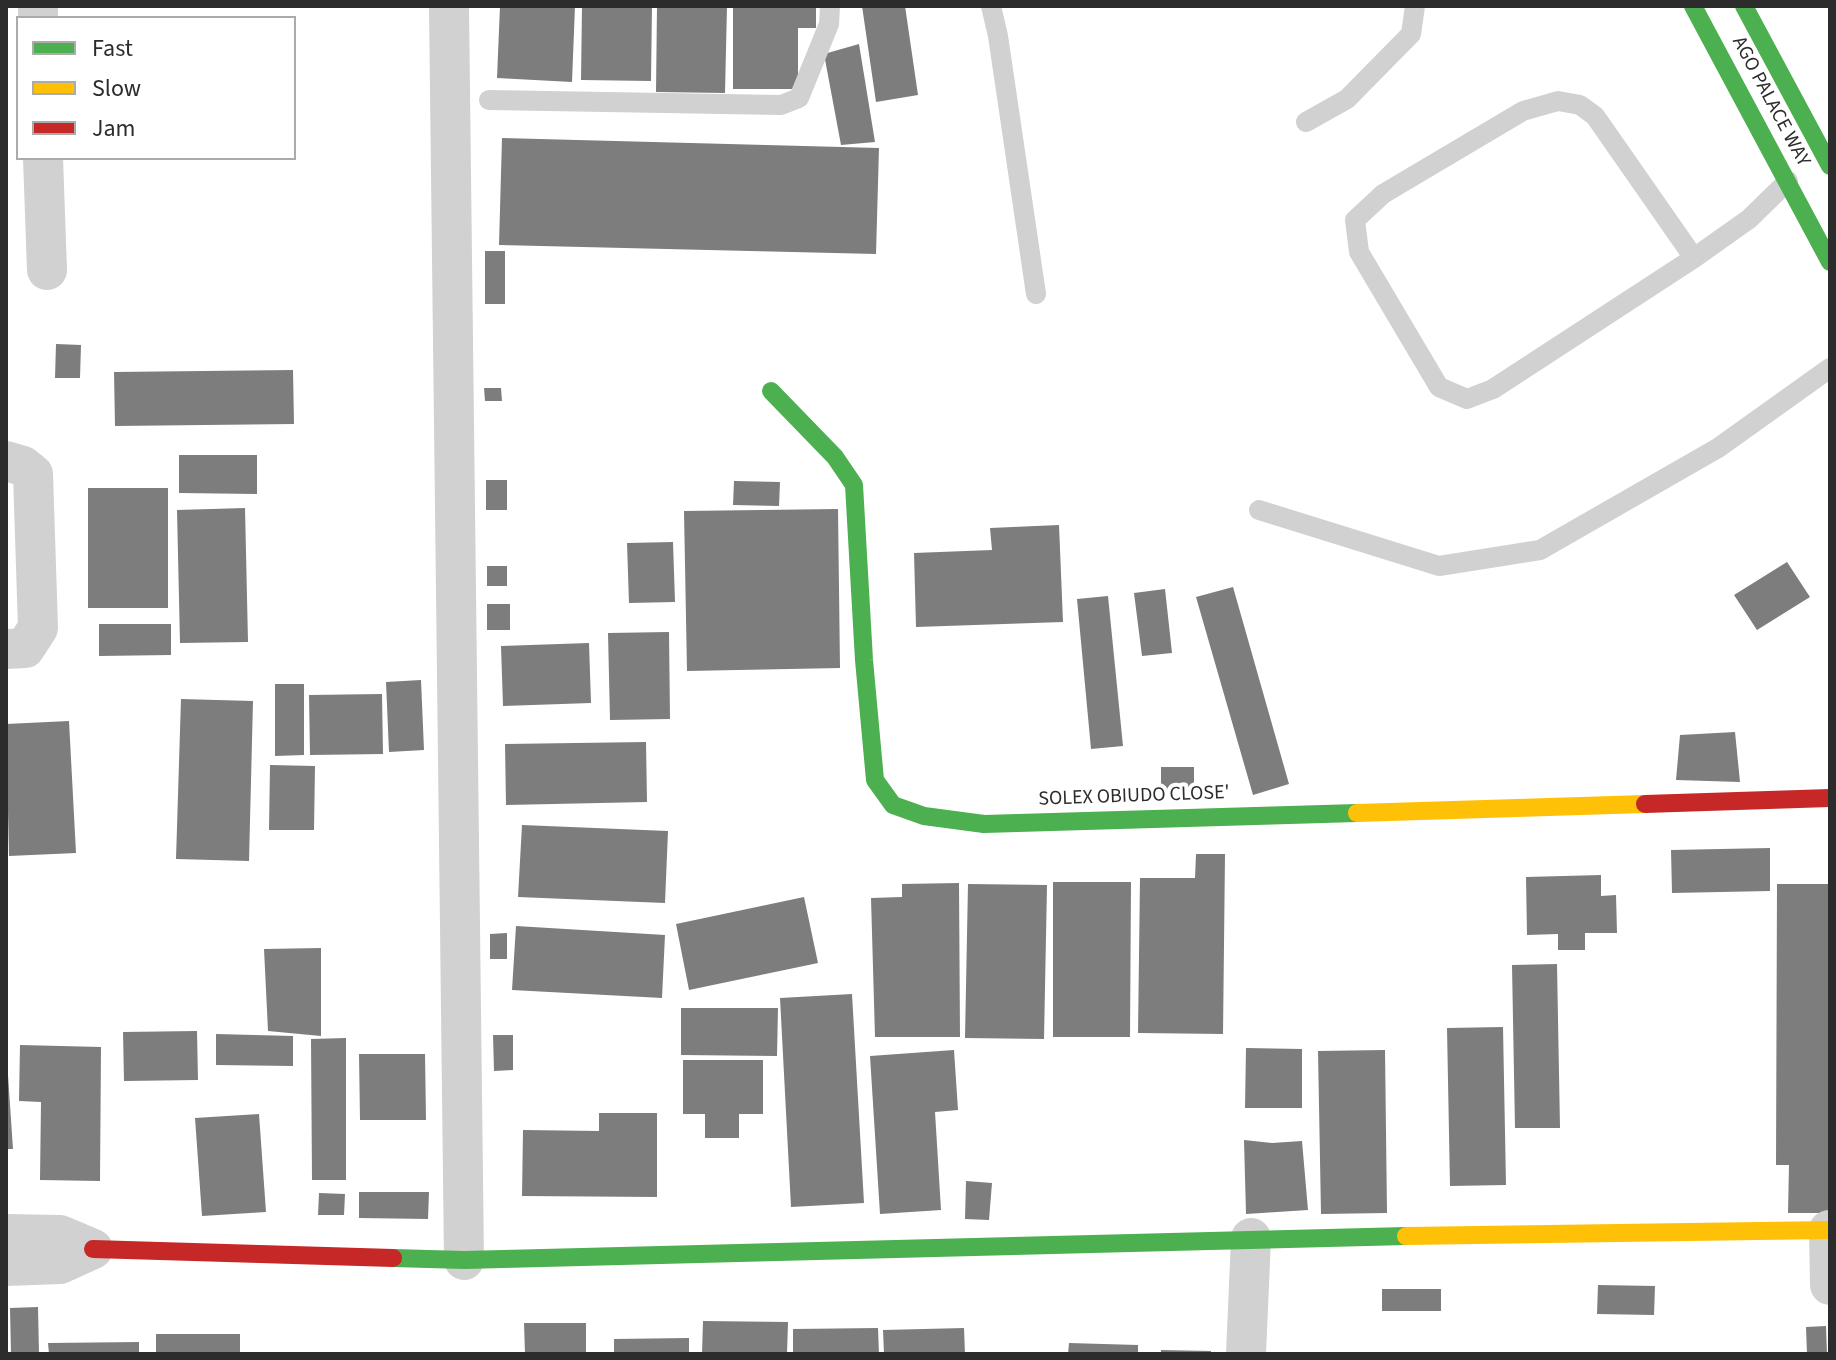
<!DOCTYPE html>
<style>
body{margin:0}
#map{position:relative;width:1836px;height:1360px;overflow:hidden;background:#fff;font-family:"Source Sans 3",sans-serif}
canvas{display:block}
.frame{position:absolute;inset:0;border:8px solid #2c2c2c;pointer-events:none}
.legend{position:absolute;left:16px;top:16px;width:280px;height:144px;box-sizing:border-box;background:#fff;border:2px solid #ababab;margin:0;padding:10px 14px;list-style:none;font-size:24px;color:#2c2c2c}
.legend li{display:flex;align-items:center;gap:16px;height:40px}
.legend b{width:40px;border:2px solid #ababab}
</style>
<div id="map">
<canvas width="1836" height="1360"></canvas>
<div class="frame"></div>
<ul class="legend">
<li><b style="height:10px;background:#4caf50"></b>Fast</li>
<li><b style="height:10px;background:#ffc107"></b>Slow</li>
<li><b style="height:10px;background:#c62828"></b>Jam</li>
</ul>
</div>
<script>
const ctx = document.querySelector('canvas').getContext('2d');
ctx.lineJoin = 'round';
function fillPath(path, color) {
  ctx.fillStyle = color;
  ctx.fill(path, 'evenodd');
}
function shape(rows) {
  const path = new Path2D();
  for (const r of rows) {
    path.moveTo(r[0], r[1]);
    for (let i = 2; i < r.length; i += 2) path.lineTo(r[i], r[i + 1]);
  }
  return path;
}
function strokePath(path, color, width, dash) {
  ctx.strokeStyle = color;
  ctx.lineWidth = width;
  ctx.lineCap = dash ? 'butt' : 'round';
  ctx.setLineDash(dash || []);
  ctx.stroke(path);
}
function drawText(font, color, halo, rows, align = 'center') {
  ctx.font = font + ' "Source Sans 3",sans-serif';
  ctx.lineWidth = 8;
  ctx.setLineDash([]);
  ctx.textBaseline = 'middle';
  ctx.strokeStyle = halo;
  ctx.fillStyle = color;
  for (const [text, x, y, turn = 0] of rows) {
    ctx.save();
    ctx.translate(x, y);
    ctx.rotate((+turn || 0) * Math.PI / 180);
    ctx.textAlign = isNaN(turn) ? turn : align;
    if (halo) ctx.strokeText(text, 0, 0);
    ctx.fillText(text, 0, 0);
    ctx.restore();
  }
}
const building = shape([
 [500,6,575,6,572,82,497,78],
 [582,6,652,6,651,81,581,80],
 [657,6,727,6,725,93,656,92],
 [733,6,816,6,816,28,798,28,798,89,733,89],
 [862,6,905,6,918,95,876,102],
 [859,44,875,142,841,145,824,54],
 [502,138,879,148,876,254,499,245],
 [485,251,505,251,505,304,485,304],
 [56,344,81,345,80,378,55,378],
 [293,370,294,424,115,426,114,372],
 [484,388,501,388,502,401,485,401],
 [179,455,257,455,257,494,179,493],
 [486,480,507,480,507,510,486,510],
 [734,481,780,482,779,506,733,505],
 [88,488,168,488,168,608,88,608],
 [245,508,248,642,180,643,177,510],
 [838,509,840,668,687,671,684,511],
 [1059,525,1063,622,916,627,914,553,992,550,990,528],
 [673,542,675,602,629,603,627,543],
 [1787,562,1810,597,1757,630,1734,595],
 [487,566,507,566,507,586,487,586],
 [1233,587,1289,784,1253,795,1196,597],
 [1165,589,1172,653,1142,656,1134,593],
 [1108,596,1123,746,1091,749,1077,599],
 [487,604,510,604,510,630,487,630],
 [99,624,171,624,171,655,99,656],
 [669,632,670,719,610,720,608,633],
 [589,643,591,703,503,706,501,646],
 [421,680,424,750,389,752,386,682],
 [275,684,304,684,304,755,275,756],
 [382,694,383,754,310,755,309,695],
 [181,699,253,701,249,861,176,859],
 [69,721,76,853,9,856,6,724],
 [1735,732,1740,782,1676,780,1680,735],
 [646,742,647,802,506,805,505,744],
 [270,765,315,766,314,830,269,830],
 [1161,767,1194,767,1194,790,1161,789],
 [522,825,668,831,665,903,518,897],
 [1770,848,1770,891,1672,893,1671,850],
 [1196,854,1225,854,1223,1034,1138,1033,1140,878,1195,878],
 [1601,875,1601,896,1616,895,1617,933,1585,933,1585,950,1558,950,1558,934,1527,935,1526,877],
 [1053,882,1131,882,1130,1037,1053,1037],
 [959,883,960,1037,875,1037,871,898,902,897,902,884],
 [968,884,1047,885,1044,1039,965,1038],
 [1777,884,1830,884,1830,1213,1788,1213,1789,1165,1776,1165],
 [804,897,818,963,689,990,676,924],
 [516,926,665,935,662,998,512,990],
 [507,933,507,959,490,959,490,934],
 [321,948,321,1036,268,1031,264,949],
 [1557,964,1560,1128,1515,1128,1512,965],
 [852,994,864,1203,791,1207,780,998],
 [681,1008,778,1008,777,1056,681,1055],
 [1503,1027,1506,1185,1450,1186,1447,1028],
 [197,1031,198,1080,124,1081,123,1032],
 [216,1034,293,1036,293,1066,216,1065],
 [493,1035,513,1035,513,1070,494,1071],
 [346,1038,346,1180,312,1180,311,1039],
 [20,1045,101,1047,100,1181,40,1180,41,1102,19,1101],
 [1246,1048,1302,1049,1302,1108,1245,1108],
 [954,1050,958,1110,935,1112,941,1210,880,1214,870,1056],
 [1385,1050,1387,1213,1321,1214,1318,1051],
 [359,1054,425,1054,426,1120,360,1120],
 [683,1060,763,1060,763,1114,739,1114,739,1138,705,1138,705,1114,683,1114],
 [6,1075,8,1075,13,1149,6,1149],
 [599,1113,657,1113,657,1197,522,1196,523,1130,599,1131],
 [259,1114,266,1212,202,1216,195,1118],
 [1244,1140,1272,1143,1302,1141,1308,1210,1246,1214],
 [966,1181,992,1183,989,1220,965,1219],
 [359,1192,429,1192,428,1219,359,1218],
 [319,1193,345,1194,344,1215,318,1215],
 [1598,1285,1655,1286,1654,1315,1597,1314],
 [1382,1289,1441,1289,1441,1311,1382,1311],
 [38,1307,39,1354,11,1354,10,1308],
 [703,1321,788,1322,787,1354,702,1354],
 [524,1323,586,1323,586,1354,525,1354],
 [1826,1326,1827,1354,1807,1354,1806,1327],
 [878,1328,879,1354,793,1354,793,1329],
 [964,1328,965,1354,884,1354,883,1330],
 [156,1334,240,1334,240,1354,156,1354],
 [689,1338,689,1354,614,1354,614,1339],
 [139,1342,139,1354,49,1354,48,1343],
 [1069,1343,1138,1345,1138,1354,1068,1354],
 [1161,1350,1211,1351,1211,1354,1161,1354]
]);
const lane = shape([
 [991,6,998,36,1036,294],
 [489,100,781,105,799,98,829,24,830,6],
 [1306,122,1347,99,1411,34,1415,6],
 [1694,258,1595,116,1580,105,1558,101,1523,111,1383,194,1355,220,1359,252,1439,387,1467,399,1493,389,1694,258,1749,219,1788,181],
 [1259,510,1439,566,1540,550,1718,448,1830,368]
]);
const street = shape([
 [38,6,38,18],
 [449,6,464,1260],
 [43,158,47,270],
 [6,461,23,466,33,474,38,628,25,648,6,649],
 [1829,1230,1830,1285],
 [6,1234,60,1235,93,1249,60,1264,6,1266],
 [1246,1354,1251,1238]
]);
const fast = shape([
 [1693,6,1830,262],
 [1744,6,1830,166],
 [771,391,835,457,854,485,864,660,875,780,893,805,924,816,984,824,1357,813],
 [393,1258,464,1260,1406,1236]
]);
const slow = shape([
 [1357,813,1645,804],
 [1406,1236,1830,1230]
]);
const jam = shape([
 [1645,804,1830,798],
 [93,1249,393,1258]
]);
const streetNames = [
 ["AGO PALACE WAY",1770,102,62],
 ["SOLEX OBIUDO CLOSE'",1134,797,-2]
];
fillPath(building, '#7d7d7d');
strokePath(lane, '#d1d1d1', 20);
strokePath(street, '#d1d1d1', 40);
strokePath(fast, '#4caf50', 18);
strokePath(slow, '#ffc107', 18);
strokePath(jam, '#c62828', 18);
drawText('20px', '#2c2c2c', '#fff', streetNames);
</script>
